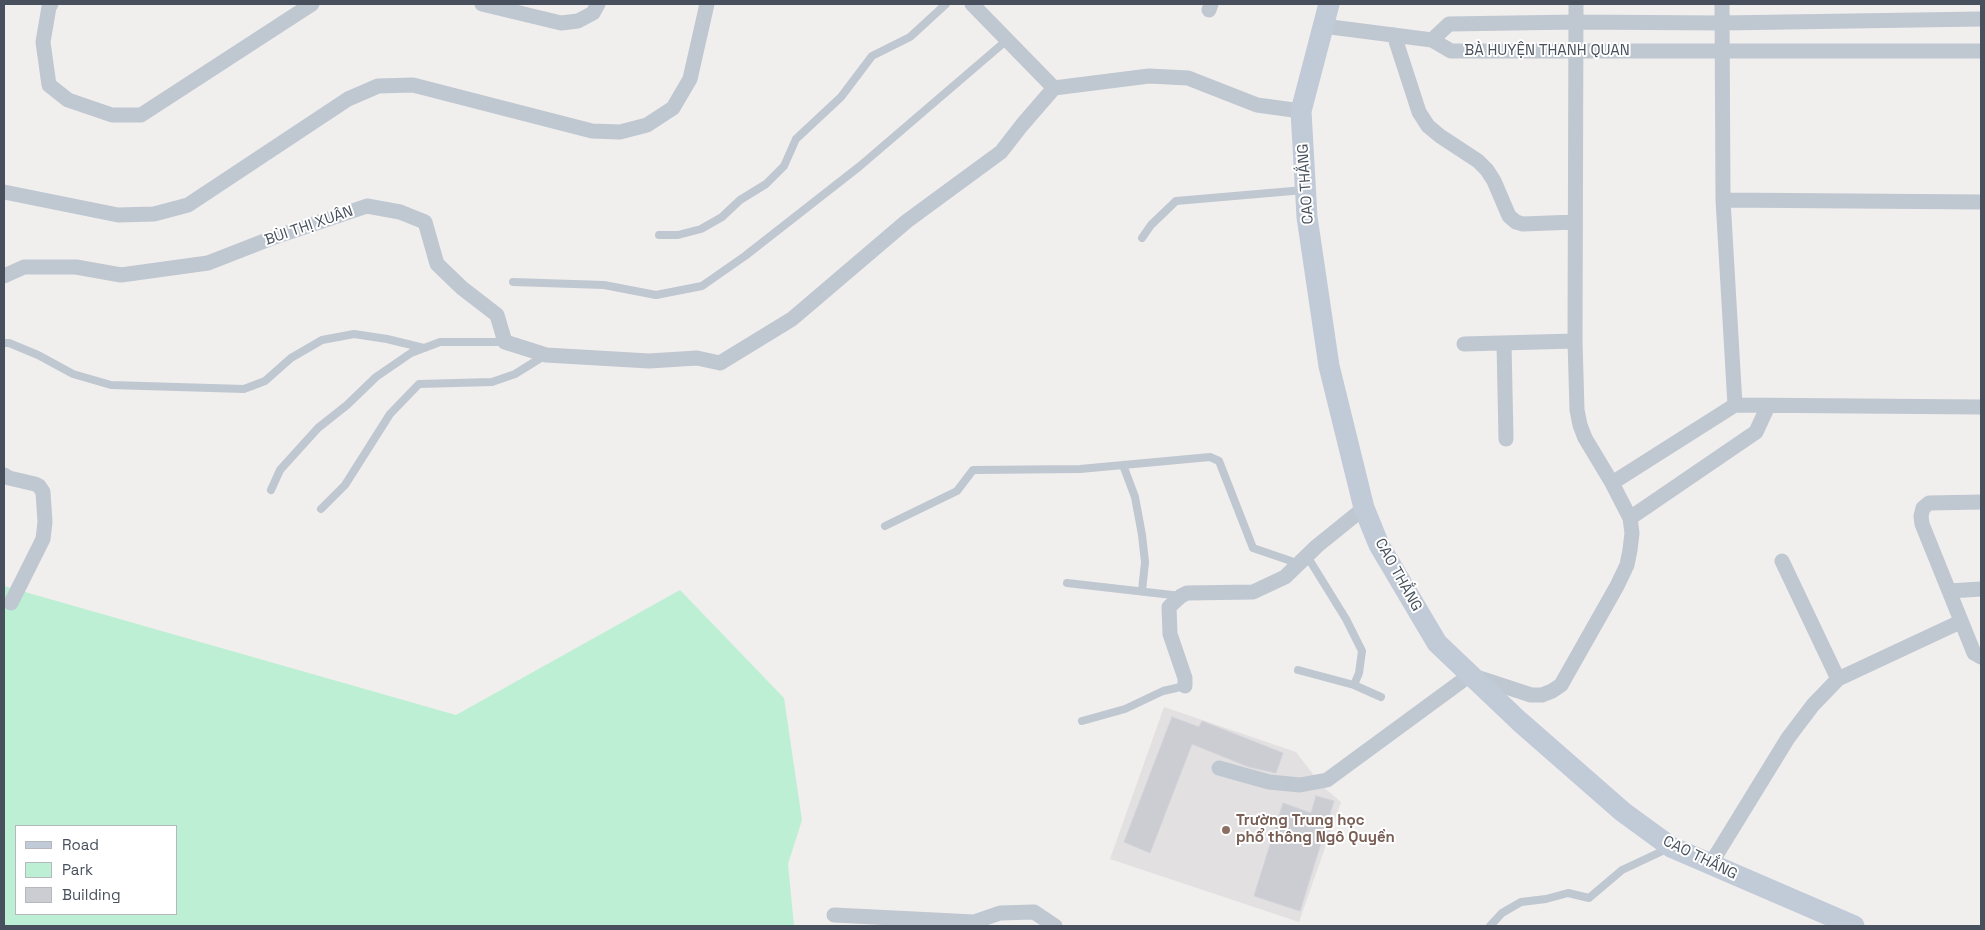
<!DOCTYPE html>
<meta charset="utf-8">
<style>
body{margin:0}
#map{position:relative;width:1985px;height:930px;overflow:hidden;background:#f1eeee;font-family:"Space Grotesk",sans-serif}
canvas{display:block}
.frame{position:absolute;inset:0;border:5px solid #47505c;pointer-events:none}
.legend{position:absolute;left:15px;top:825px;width:162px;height:90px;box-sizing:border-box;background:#fff;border:1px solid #b5b9be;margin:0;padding:6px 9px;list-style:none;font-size:15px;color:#47505c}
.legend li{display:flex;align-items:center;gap:10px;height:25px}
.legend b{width:25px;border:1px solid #b5b9be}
</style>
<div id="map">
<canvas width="1985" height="930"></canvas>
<div class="frame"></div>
<ul class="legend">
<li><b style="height:6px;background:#c1cad7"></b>Road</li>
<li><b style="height:14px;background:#bdefd4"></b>Park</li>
<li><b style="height:14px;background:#cbcdd3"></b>Building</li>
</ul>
</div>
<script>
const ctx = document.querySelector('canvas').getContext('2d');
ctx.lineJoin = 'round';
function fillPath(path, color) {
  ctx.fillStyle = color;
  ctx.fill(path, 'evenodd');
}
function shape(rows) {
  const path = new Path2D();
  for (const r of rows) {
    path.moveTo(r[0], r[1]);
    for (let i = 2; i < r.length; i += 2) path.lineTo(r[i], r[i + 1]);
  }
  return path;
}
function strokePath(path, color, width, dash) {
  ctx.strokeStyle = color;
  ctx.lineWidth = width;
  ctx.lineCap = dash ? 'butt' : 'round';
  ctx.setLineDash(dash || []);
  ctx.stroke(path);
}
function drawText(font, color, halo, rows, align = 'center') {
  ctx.font = font + ' "Space Grotesk",sans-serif';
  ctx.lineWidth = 4;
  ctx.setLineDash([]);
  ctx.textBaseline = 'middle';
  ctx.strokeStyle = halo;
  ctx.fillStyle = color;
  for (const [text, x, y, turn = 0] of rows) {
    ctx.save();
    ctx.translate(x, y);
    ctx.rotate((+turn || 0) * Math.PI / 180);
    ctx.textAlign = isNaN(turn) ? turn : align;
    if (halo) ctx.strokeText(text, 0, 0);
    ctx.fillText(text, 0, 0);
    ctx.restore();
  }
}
const education = shape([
 [1164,707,1296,752,1322,786,1341,802,1299,922,1110,859]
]);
const green = shape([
 [4,586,456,715,680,590,784,698,802,820,788,864,794,926,4,926],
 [16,826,176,826,176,914,16,914]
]);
const building = shape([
 [1172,717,1199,727,1202,721,1283,753,1276,773,1249,767,1192,744,1150,853,1124,842,1172,717],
 [1316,796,1334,801,1300,911,1254,896,1283,803,1311,813,1316,796]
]);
const service = shape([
 [659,235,678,235,701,229,722,217,740,200,766,184,784,166,796,139,841,97,872,56,910,37,946,4],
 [1142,238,1151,225,1176,201,1304,190],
 [513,282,604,285,656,295,702,286,745,256,860,166,1007,40],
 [4,343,9,343,38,355,73,374,111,385,244,389,265,381,291,358,322,340,354,334,387,339,424,348],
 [1123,465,1135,497,1142,535,1145,562,1142,591],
 [271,490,280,470,318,428,347,405,376,377,411,353,440,342,505,342],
 [321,509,345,485,390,414,419,384,492,382,515,374,544,356],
 [885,526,957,491,973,470,1080,469,1210,457,1219,461,1253,548,1291,561,1297,565],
 [1307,556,1346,619,1362,651,1359,673,1354,685],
 [1067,583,1181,596],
 [1298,670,1354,685,1381,697],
 [1082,721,1125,709,1163,691,1185,686],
 [1490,926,1502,913,1521,902,1546,899,1568,893,1589,898,1622,870,1669,848]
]);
const minor = shape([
 [51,4,49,7,43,42,49,85,68,100,112,115,141,115,312,4],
 [482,4,561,23,578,21,593,13,598,4],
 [972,4,1054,88],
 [1209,10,1211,4],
 [1323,26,1432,40,1451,51,1981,51],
 [1394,35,1419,112,1428,126,1440,136,1478,161,1487,170,1494,181,1509,216,1516,222,1523,224,1575,222],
 [1432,40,1449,24,1576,22,1722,23,1981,19],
 [4,192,118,215,154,214,188,205,348,99,378,86,413,85,592,131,620,132,647,125,673,108,690,79,707,4],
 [1723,200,1981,202],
 [4,276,24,267,76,267,121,275,208,263,272,238,367,206,400,212,425,222,437,264,462,288,497,315,505,342,546,355,649,361,697,358,720,363,792,319,907,221,1001,152,1022,125,1054,88,1149,76,1188,78,1257,105,1301,111],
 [1504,343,1506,439],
 [1464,344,1575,341],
 [1735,405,1981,407],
 [4,475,9,478,35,484,39,486,43,492,45,522,43,539,11,603],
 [1612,483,1735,405,1723,200,1722,4],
 [1981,502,1929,503,1923,508,1921,516,1922,524,1974,653,1981,657],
 [1630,518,1756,432,1768,406],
 [1782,561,1838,679],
 [1949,591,1981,589],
 [1185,686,1185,678,1170,634,1169,607,1181,596,1187,593,1253,592,1285,577,1317,546,1364,508],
 [1219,768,1269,782,1300,785,1327,780,1470,675,1531,695,1542,695,1552,691,1561,685,1617,586,1627,565,1630,550,1632,533,1630,518,1612,483,1585,438,1580,425,1577,410,1575,341,1576,4],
 [1710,865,1788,738,1813,705,1838,679,1960,622],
 [834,915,974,922,1000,913,1034,912,1055,926]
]);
const secondary = shape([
 [1329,4,1301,111,1307,217,1329,366,1364,508,1379,545,1437,643,1519,721,1623,812,1671,847,1854,926]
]);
const markers = [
 [1226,830,5,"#8d6e63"]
];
const streetNames = [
 ["BÀ HUYỆN THANH QUAN",1547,51],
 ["CAO THẮNG",1306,184,-94],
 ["BÙI THỊ XUÂN",309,226,-19],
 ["CAO THẮNG",1398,575,61],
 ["CAO THẮNG",1700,858,26]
];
const educationNames = [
 ["Trường Trung học",1236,821],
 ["phổ thông Ngô Quyền",1236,838]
];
fillPath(education, '#e2e0e0');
fillPath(green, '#bdefd4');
fillPath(building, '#cbcdd3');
strokePath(building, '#d2d4da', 1);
strokePath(service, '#bfc7d0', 8);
strokePath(minor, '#bfc7d0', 15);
strokePath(secondary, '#c1cad7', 21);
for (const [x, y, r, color] of markers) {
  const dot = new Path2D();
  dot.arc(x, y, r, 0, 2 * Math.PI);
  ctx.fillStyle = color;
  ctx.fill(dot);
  strokePath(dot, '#fff', 2);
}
drawText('15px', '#47505c', '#fff', streetNames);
drawText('bold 15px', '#785e54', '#fff', educationNames, 'left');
</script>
